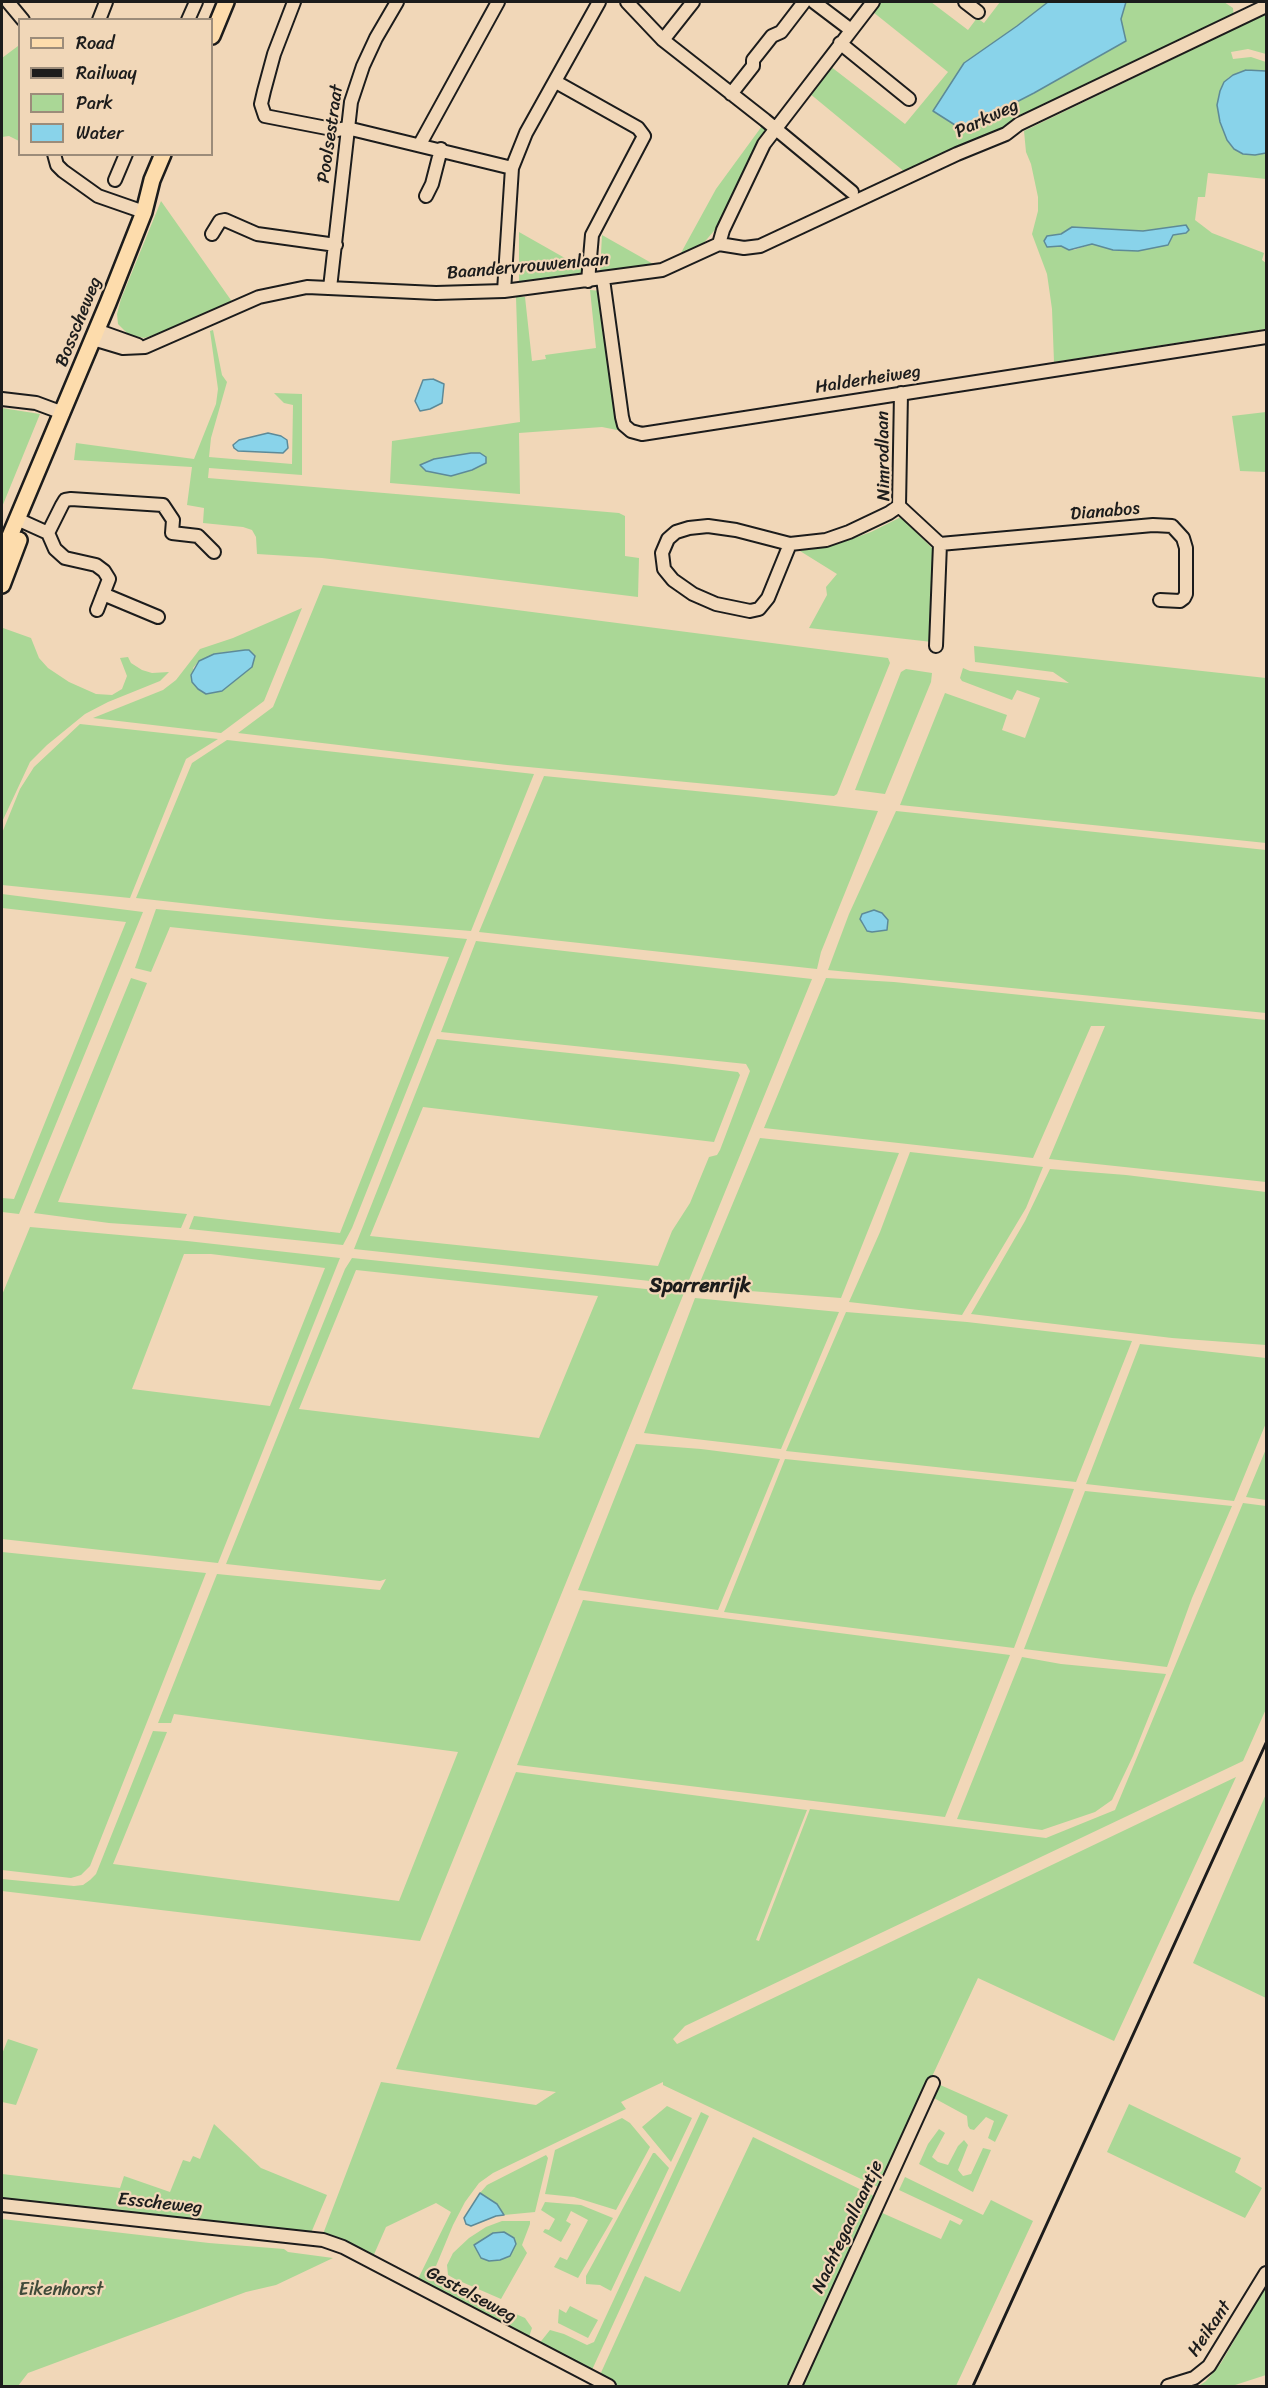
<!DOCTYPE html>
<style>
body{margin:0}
#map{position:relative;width:1268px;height:2388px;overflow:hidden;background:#f1d7b8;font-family:Sriracha,sans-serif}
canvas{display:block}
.frame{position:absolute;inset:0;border:3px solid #1c1c1c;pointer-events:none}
.legend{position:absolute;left:18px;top:18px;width:195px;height:138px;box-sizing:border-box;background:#f1d7b8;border:2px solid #9c8c7a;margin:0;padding:8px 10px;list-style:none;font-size:18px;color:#1c1c1c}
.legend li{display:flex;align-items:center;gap:12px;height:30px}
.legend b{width:30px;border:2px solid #9c8c7a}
</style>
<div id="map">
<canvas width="1268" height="2388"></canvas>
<div class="frame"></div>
<ul class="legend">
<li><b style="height:8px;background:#fddcac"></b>Road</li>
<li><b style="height:8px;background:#1c1c1c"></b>Railway</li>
<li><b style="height:16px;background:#aad796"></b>Park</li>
<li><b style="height:16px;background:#89d3ea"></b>Water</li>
</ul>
</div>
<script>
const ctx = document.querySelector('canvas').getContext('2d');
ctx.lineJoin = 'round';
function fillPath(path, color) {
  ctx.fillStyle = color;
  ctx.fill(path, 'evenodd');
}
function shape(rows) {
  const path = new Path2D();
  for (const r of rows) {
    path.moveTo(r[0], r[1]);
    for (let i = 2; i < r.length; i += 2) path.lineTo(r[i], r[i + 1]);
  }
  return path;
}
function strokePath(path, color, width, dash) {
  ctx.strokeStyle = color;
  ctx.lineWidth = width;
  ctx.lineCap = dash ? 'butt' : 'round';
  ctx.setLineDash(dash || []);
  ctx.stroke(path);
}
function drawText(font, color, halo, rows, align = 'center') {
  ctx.font = font + ' Sriracha,sans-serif';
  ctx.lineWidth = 4.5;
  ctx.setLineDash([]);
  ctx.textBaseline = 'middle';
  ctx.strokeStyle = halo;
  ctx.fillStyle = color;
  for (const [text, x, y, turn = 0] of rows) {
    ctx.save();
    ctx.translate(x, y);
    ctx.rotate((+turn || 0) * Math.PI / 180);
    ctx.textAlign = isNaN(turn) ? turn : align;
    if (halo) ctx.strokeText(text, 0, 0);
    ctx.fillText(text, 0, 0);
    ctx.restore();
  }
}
const green = shape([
 [881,2,931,2,968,30,977,18,984,23,1000,2,1048,2,1017,26,955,125,961,126,970,126,1002,110,1113,47,1125,42,1121,19,1126,2,1224,2,1233,8,1234,19,1143,65,906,173,809,93,830,66,905,124,948,72,873,12],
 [1266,14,1266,54,1248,49,1231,52,1233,59,1251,57,1266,62,1266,71,1246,70,1228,78,1218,105,1220,122,1231,146,1234,149,1266,153,1266,179,1208,173,1205,197,1198,197,1195,220,1212,233,1264,253,1262,260,1266,263,1266,329,1054,362,1052,309,1047,274,1032,234,1038,211,1038,197,1031,164,1026,152,1024,131],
 [1186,225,1181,234,1173,235,1169,243,1149,249,1123,251,1092,244,1074,250,1061,246,1047,247,1047,236,1061,234,1072,227,1143,231],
 [18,46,20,48,19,141,9,136,2,137,2,58],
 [762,126,768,131,720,224,695,253,676,262,716,189],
 [161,201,233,303,168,331,144,338,129,335,118,324,117,314,121,299],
 [519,232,586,270,583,274,519,283],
 [602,235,655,265,600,272],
 [590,290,602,291,603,296,613,406,622,431,602,427,519,433,520,494,390,483,392,441,520,422,516,297,525,297,532,361,546,359,545,355,596,348],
 [471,453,479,467,451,476,426,471,420,465],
 [213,330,222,375,227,382,211,438,209,457,292,464,293,405,284,403,274,393,302,394,302,475,209,468,208,478,619,513,625,516,625,556,639,558,638,597,322,558,257,554,256,537,252,530,243,527,203,523,204,508,187,505,192,467,74,460,76,443,194,459,216,404,218,389,210,331],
 [2,408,40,414,2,507],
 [1266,412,1266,472,1240,471,1232,416],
 [901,517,936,552,932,642,809,628,827,595,826,587,837,574,800,551,846,541,871,532],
 [323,585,888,658,890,663,837,794,834,796,507,765,238,733,273,707],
 [302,608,264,701,221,733,93,718,163,690,176,680,200,649,233,638],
 [233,651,221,691,206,694,193,668,199,661,214,654],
 [3,628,31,638,39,658,48,668,69,682,96,694,112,695,122,689,127,676,120,658,128,657,131,663,142,670,152,673,169,672,160,681,108,702,85,714,47,745,30,762,2,822],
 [974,646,1266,678,1266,843,900,805,945,693,1007,715,1002,730,1025,738,1040,698,1017,690,1012,700,962,681,960,678,963,668,970,671,1069,683,1053,672,975,662],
 [906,669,932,673,931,682,885,794,855,790,901,672],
 [80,724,218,739,186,759,130,898,2,885,2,833,20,789,34,767],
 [227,740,534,774,471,931,326,919,136,898,192,763],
 [544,776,756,797,878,811,821,952,817,969,479,932],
 [896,811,1266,850,1266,1013,828,970,849,914],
 [2,894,143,912,19,1214,2,1212,2,1198,14,1199,126,922,2,908],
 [156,909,467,939,352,1228,343,1245,189,1229,194,1216,340,1233,449,957,170,927,151,972,135,968],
 [476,941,812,979,687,1285,354,1249,437,1039,673,1064,738,1072,740,1075,714,1142,423,1107,370,1236,658,1266,672,1231,690,1203,709,1157,717,1155,720,1150,750,1071,746,1064,441,1032],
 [131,978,147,983,58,1202,187,1214,181,1228,109,1223,34,1213],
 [826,978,894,982,1266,1020,1266,1182,1049,1159,1105,1026,1091,1026,1033,1158,764,1128],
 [760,1138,899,1153,841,1298,698,1287],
 [910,1152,1043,1167,1026,1208,962,1315,849,1302,880,1232],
 [1050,1169,1126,1175,1266,1192,1266,1345,1172,1338,971,1314,1025,1221],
 [30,1227,187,1241,340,1258,218,1563,2,1539,2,1295],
 [184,1254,211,1254,325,1268,270,1406,132,1389],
 [352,1258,684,1293,420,1941,2,1891,2,1879,74,1886,83,1885,90,1880,96,1874,153,1731,167,1732,113,1864,399,1901,458,1752,174,1714,171,1723,158,1723,217,1574,380,1590,386,1579,380,1581,226,1564,345,1269],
 [356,1270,598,1296,539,1438,299,1409],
 [695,1298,839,1312,781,1449,644,1433],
 [846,1312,967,1322,1132,1341,1076,1482,786,1451],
 [1140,1344,1266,1358,1266,1423,1234,1501,1086,1484],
 [636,1444,701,1449,780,1459,718,1610,578,1590],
 [1266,1449,1266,1500,1246,1497],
 [785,1459,1074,1489,1014,1648,724,1612],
 [1085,1491,1232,1506,1192,1598,1167,1667,1024,1649],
 [1243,1503,1266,1506,1266,1709,1243,1761,685,2026,673,2039,677,2044,1236,1777,1114,2041,978,1978,880,2188,663,2085,663,2082,621,2102,626,2109,493,2173,479,2183,465,2202,453,2225,436,2266,440,2274,454,2287,525,2318,532,2328,528,2340,417,2281,451,2212,436,2203,386,2227,372,2259,323,2234,381,2082,536,2105,556,2092,396,2069,516,1772,807,1810,756,1940,759,1941,810,1809,1046,1838,1115,1810],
 [2,1552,206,1573,90,1866,81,1875,71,1878,2,1870],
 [583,1600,1010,1655,945,1817,517,1765],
 [1022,1657,1061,1664,1166,1674,1133,1756,1112,1800,1095,1812,1042,1830,957,1819],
 [1266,1794,1266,1998,1193,1963],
 [8,2039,38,2049,16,2105,2,2102,2,2054],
 [938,2084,1008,2115,995,2142,988,2138,994,2121,986,2117,974,2130,970,2129,968,2126,967,2116,932,2097],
 [1129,2104,1241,2158,1235,2172,1262,2188,1245,2218,1107,2152],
 [667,2106,692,2118,671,2162,642,2127],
 [701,2112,709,2116,591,2372,538,2345,550,2330,564,2334,587,2345,594,2342],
 [622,2118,630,2123,650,2147,616,2210,574,2197,545,2194,555,2150],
 [214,2124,261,2168,327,2195,311,2233,2,2199,2,2174,120,2188,124,2176,170,2192,183,2160,190,2162,193,2156,200,2159],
 [939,2129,945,2133,932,2157,938,2162,948,2165,958,2146,964,2140,968,2145,958,2170,963,2176,971,2174,983,2148,991,2150,973,2192,919,2164,928,2144],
 [753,2137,876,2197,789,2386,618,2386,599,2377,645,2276,680,2292],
 [653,2153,655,2153,669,2168,611,2291,600,2285,586,2284,586,2276],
 [546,2155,548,2158,535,2212,504,2215,497,2204,480,2193,487,2185],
 [905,2177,983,2215,991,2200,1033,2221,956,2386,799,2386,880,2212,941,2239,950,2220,960,2225,963,2220,899,2190],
 [545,2202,581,2205,613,2218,578,2278,554,2267,560,2257,567,2260,588,2220,571,2211,566,2221,571,2224,561,2242,543,2232,545,2229,549,2230,555,2219,541,2210],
 [2,2219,209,2243,284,2249,288,2252,333,2258,276,2285,246,2292,28,2373,18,2386,2,2386],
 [502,2221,530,2221,530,2224,522,2245,527,2253,501,2299,455,2279,448,2275,447,2265,453,2253,469,2238,486,2227],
 [1266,2286,1266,2375,1232,2386,1199,2386,1206,2381,1221,2363],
 [570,2306,598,2320,588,2338,558,2323,559,2309,566,2313]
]);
const water = shape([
 [1048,2,1126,2,1121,19,1126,41,1034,93,970,126,955,125,933,111,964,63,1017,26,1048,2],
 [1246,70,1266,71,1266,153,1255,155,1243,154,1234,149,1227,140,1220,122,1217,105,1220,91,1224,82,1233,75,1246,70],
 [1186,225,1189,230,1186,233,1173,235,1168,245,1138,251,1113,250,1092,244,1069,250,1061,246,1047,247,1044,241,1047,236,1061,234,1072,227,1143,231,1186,225],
 [433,379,444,384,442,403,430,409,420,411,415,401,423,380,433,379],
 [268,433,281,436,287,440,288,448,283,453,238,451,234,448,233,445,239,440,268,433],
 [471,453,480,453,486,457,486,463,472,470,451,476,426,471,420,465,434,459,471,453],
 [245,650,249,650,255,656,252,667,222,691,206,694,198,689,192,682,191,675,199,661,214,654,245,650],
 [874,910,882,913,888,920,887,930,872,932,867,931,863,924,860,919,862,914,874,910],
 [480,2193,497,2204,504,2215,496,2216,471,2226,466,2224,464,2218,480,2193],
 [504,2232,514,2238,516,2244,510,2256,500,2260,489,2261,481,2258,474,2245,493,2233,504,2232]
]);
const minor = shape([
 [8,2,23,20],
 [294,2,274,54,264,91,261,104,265,116,337,130,347,128,512,168],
 [627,2,663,40,765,120,852,192],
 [814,2,851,30],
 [965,2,978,12],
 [99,20,106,2],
 [188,20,196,2],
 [663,40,693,2],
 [840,43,909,99],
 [556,82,638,128,644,136,592,235,588,281],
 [731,94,753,66,753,60,772,36,781,32,804,2],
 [420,144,498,2],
 [54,154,57,165,63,171,98,196,144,212],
 [115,180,126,154],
 [426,196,432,184,441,149],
 [212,234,220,221,225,220,257,234,336,245],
 [719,244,723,230,764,144,873,2],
 [603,279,622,417,624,425,631,431,642,434,1266,337],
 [330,288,351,102,363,66,376,38,397,2],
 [504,291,512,168,526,133,599,2],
 [96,330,138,345],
 [93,339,123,348,145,347,259,297,307,287,436,293,504,291,662,270,719,244,744,248,760,246,957,154,1006,134,1019,124,1266,6],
 [901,393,899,506,940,544,936,646],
 [2,399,36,403,63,413],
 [17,519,48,533,62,505,65,500,71,499,163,505,173,520,172,533,198,536,214,552],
 [48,533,55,549,65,558,96,565,104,571,109,579,97,610],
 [790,544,736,530,708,526,689,528,676,532,668,539,662,553,664,569,673,580,693,594,716,604,750,611,759,609,768,598,790,544,826,540,849,532,889,513,899,506],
 [940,544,1153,525,1172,526,1183,538,1186,548,1186,594,1184,598,1180,601,1160,600],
 [103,594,158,617],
 [2,2205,323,2240,343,2247,609,2386],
 [795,2386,933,2083],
 [1168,2386,1194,2378,1209,2366,1266,2273]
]);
const major = shape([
 [212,36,226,2],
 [2,555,108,303,144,212,152,180,163,154],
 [2,585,19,540]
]);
const rail = shape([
 [973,2386,1266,1743]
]);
const streetNames = [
 ["Parkweg",987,119,-25],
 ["Poolsestraat",331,134,-82],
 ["Baandervrouwenlaan",528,267,-5],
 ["Bosscheweg",79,322,-68],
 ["Halderheiweg",868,380,-9],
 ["Nimrodlaan",884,456,-91],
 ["Dianabos",1105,512,-5],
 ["Esscheweg",160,2204,6],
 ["Nachtegaallaantje",848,2227,-65],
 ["Gestelseweg",471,2295,28],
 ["Heikant",1210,2329,-56]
];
const parkNames = [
 ["Eikenhorst",61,2290]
];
const neighbourhoodNames = [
 ["Sparrenrijk",700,1287]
];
fillPath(green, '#aad796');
fillPath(water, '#89d3ea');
strokePath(water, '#5d8a98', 1.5);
strokePath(minor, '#1c1c1c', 16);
strokePath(major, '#1c1c1c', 20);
strokePath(minor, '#f1d7b8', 12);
strokePath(major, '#fddcac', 15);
strokePath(rail, '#1c1c1c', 3);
drawText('18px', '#1c1c1c', '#f1d7b8', streetNames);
drawText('18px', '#404b3a', '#f1d7b8', parkNames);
drawText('bold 20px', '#1c1c1c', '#f1d7b8', neighbourhoodNames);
</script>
